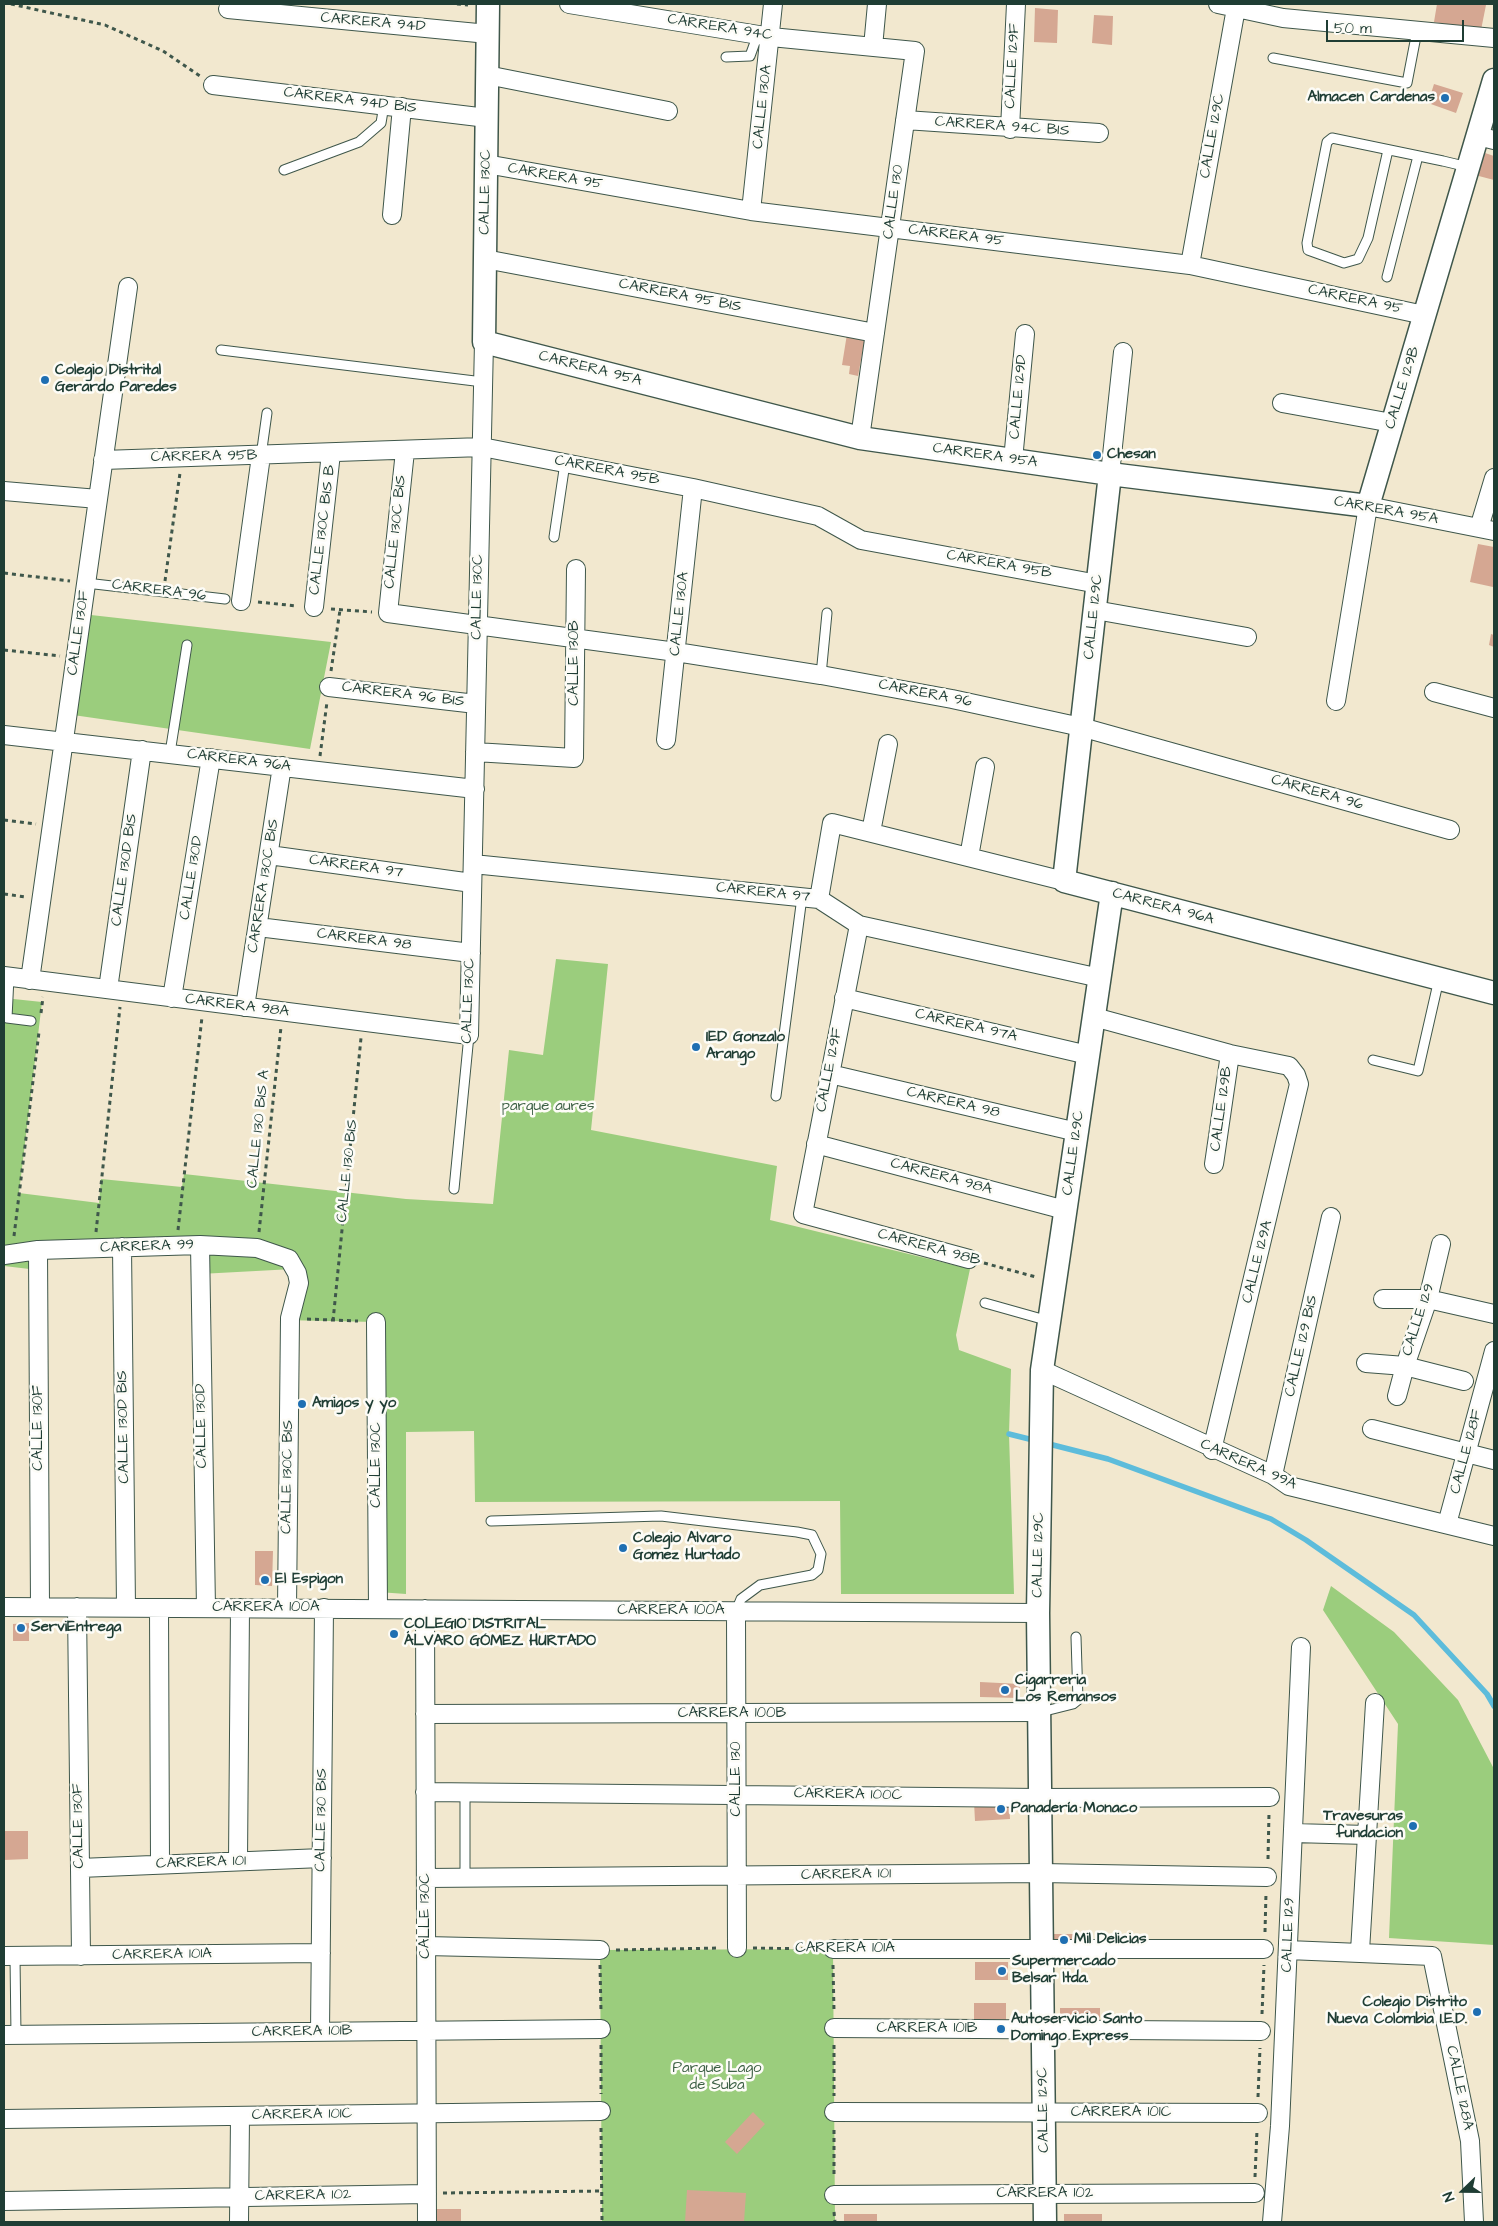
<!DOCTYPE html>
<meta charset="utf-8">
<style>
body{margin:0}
#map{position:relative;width:1498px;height:2226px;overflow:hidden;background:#f2e8cf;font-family:"Architects Daughter",sans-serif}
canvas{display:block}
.frame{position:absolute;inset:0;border:5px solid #1f3d34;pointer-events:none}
.north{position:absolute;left:1438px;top:2166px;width:50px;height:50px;-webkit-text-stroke:4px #fdfcf7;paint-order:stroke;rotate:248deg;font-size:14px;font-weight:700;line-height:20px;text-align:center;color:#1f3d34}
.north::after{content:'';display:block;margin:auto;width:18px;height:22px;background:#1f3d34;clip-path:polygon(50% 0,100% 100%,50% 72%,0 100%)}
.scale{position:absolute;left:1326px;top:20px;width:138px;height:22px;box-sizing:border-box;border:2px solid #1f3d34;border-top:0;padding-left:6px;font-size:15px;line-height:18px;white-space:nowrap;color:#1f3d34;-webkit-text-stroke:4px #fdfcf7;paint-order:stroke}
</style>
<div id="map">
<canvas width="1498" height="2226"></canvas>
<div class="frame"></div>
<div class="north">N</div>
<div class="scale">50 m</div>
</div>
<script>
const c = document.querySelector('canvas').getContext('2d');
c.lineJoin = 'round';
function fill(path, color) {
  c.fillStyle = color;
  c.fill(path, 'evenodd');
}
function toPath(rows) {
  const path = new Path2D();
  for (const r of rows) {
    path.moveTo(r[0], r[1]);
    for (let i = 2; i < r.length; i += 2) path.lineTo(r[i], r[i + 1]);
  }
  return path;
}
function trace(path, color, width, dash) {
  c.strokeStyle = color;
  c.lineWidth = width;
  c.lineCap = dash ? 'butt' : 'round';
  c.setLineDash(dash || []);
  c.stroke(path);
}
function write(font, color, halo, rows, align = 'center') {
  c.font = font + ' "Architects Daughter",sans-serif';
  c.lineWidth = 5;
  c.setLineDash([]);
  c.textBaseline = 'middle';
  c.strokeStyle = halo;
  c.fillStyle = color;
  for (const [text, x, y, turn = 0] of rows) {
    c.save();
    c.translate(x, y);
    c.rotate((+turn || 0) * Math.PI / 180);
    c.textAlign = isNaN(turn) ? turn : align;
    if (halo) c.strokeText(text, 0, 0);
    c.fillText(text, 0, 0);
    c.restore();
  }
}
const green = toPath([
 [91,615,331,642,310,749,73,715],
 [556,959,608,964,591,1130,777,1166,770,1220,970,1269,956,1335,959,1350,1011,1369,1009,1434,1014,1594,841,1594,840,1501,475,1502,474,1431,406,1432,406,1594,378,1592,376,1322,282,1320,293,1269,200,1274,200,1246,38,1250,38,1270,4,1266,4,998,42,1002,19,1193,99,1203,101,1179,182,1187,184,1174,406,1199,493,1204,509,1050,543,1055],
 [1331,1586,1394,1632,1458,1700,1494,1769,1494,1945,1389,1938,1398,1724,1323,1610],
 [833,1949,835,2222,602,2222,600,1950]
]);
const stream = toPath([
 [1009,1434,1037,1441],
 [1045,1443,1108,1459,1271,1519,1306,1540,1414,1615,1487,1694,1494,1706]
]);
const building = toPath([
 [1437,4,1486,5,1481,30,1434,22],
 [1035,8,1058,10,1057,43,1034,42],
 [1094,15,1113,16,1112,45,1092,43],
 [1434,84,1463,93,1456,113,1428,103],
 [1482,152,1494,156,1494,180,1475,175],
 [847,334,865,338,858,376,849,374,850,366,842,365],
 [1478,544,1494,547,1493,587,1470,582],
 [1491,634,1494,635,1494,647,1489,645],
 [255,1551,273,1551,272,1586,255,1585],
 [29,1623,29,1641,13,1641,13,1624],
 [980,1682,1020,1684,1019,1698,980,1697],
 [1009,1800,1010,1819,975,1821,974,1802],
 [4,1831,28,1831,28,1859,4,1860],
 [1045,1934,1083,1934,1083,1947,1045,1947],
 [975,1962,1008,1962,1008,1980,975,1980],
 [974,2003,1006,2003,1006,2024,974,2024],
 [1060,2008,1100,2008,1100,2025,1060,2025],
 [753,2112,765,2124,737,2154,725,2142],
 [687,2190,746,2193,744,2222,685,2222],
 [431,2209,461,2209,461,2222,431,2222],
 [844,2214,877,2214,877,2222,844,2222],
 [1064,2214,1102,2214,1102,2222,1064,2222]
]);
const path = toPath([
 [11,4,105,25,163,51,200,76],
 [457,4,468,5],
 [4,573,70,581],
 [165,581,180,473],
 [258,602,297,606],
 [331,609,372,612],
 [4,650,60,656],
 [331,671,340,610],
 [320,756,327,702],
 [4,820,36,824],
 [4,894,26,897],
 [41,1013,43,997],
 [178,1230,202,1017],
 [96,1232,120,1007],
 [259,1232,281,1027],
 [14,1236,39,1032],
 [984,1263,1036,1277],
 [307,1319,358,1321],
 [333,1321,361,1038],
 [1268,1859,1269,1813],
 [1265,1932,1266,1893],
 [753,1948,817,1949],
 [616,1950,720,1948],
 [600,1965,601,2012],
 [833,1965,834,2011],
 [1262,2014,1264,1965],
 [601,2045,601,2094],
 [834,2045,834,2096],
 [1258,2097,1260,2048],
 [601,2128,602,2222],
 [834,2130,834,2178],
 [1255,2177,1257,2130],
 [443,2193,602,2191],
 [834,2212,835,2222]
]);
const service = toPath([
 [726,57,750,56,758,34],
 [1273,58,1407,83,1417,31],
 [1388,150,1368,238,1358,259,1344,263,1308,250,1307,243,1327,142,1332,138,1443,161,1468,167],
 [284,170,359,142,381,123,384,105],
 [1387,277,1418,156],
 [221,350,483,382],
 [261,456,267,413],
 [554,537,565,463],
 [86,583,225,599],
 [821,675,827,613],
 [170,753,187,645],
 [4,1017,7,1018,9,977],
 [7,1018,31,1021],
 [1373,1060,1418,1071,1439,979],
 [776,1096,802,897],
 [454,1189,469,1035],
 [985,1303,1049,1321],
 [491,1521,661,1516,797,1532,812,1535,821,1554,818,1570,812,1575,760,1585,741,1599,736,1611],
 [1041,1712,1073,1704,1078,1700,1076,1637],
 [465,1792,465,1878],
 [15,1957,16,2035]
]);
const minor = toPath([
 [569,4,771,37,915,51,860,438],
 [1218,4,1283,18,1494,38],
 [228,9,488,34],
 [873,47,877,4],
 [487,75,668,111],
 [213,85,487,118],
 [905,120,1099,133],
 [1010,129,1016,4],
 [1478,136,1494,140],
 [486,164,751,211,1190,265,1424,315],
 [751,211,773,4],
 [392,215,402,107],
 [485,259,875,333],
 [1190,265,1236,8],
 [1282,403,1392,423],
 [405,451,388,613,676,652,821,675,952,699,1081,727,1450,830],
 [103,460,482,447,693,488,818,516,861,540,1098,584],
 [1013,460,1025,334],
 [1110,474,1123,352],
 [4,491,98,499],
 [1479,528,1494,478],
 [241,601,261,456],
 [314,607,331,453],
 [1095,610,1247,637],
 [329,687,476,704],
 [1434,692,1494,708],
 [1336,701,1368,506,1494,531],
 [4,735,475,789],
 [666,740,693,488],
 [475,752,574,758,576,569],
 [871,832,888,744],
 [269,855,472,883],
 [969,857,985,767],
 [473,864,819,899,859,925,1100,978],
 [819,899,832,823,1064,881],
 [859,925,803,1214,969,1259],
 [258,927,471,953],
 [4,976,469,1035,484,342],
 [30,980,128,287],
 [108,989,142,750],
 [172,998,211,758],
 [844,998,1088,1055],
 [245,1007,282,766],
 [1094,1017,1230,1054,1289,1066,1296,1075,1299,1084,1212,1450],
 [830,1074,1077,1132],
 [816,1144,1065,1210],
 [1214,1164,1230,1054],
 [200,1245,206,1608],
 [122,1247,126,1607],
 [38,1250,40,1607],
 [4,1255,38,1250,200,1245,257,1248,289,1259,297,1273,299,1283,290,1318,287,1608],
 [1383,1299,1428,1299,1494,1314],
 [376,1322,378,1609],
 [1366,1363,1405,1366,1464,1381],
 [1042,1370,1273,1475,1289,1486,1494,1536],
 [1397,1396,1405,1366,1428,1299,1441,1244],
 [1372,1429,1494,1460],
 [1273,1475,1331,1217],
 [1447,1524,1494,1351],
 [4,1607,1038,1613],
 [77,1607,81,1956],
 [159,1608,160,1864],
 [425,1609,427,2222],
 [736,1611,737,1948],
 [425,1714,1039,1712],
 [425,1792,1040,1798,1270,1797],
 [1293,1833,1367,1835],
 [238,1861,240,1608],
 [80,1868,322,1858],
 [426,1878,1041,1873,1267,1877],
 [426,1946,600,1950],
 [833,1949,1264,1949],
 [1288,1950,1432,1956,1470,2141,1474,2222],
 [1360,1951,1375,1703],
 [4,1956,321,1953],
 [834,2028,1261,2031],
 [320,2032,324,1608],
 [4,2035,601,2029],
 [834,2112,1258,2113],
 [4,2119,601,2111],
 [834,2195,1255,2193],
 [4,2201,427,2194],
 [239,2222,240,2116],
 [1272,2222,1280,2126,1301,1647]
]);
const tertiary = toPath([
 [488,4,484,342,860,438,1110,474,1368,506,1494,80],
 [1110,474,1064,881,1494,993],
 [1045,2222,1038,1613,1042,1370,1112,893]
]);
const markers = [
 [1445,98,5,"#1f6fb2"],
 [45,380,5,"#1f6fb2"],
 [1097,455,5,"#1f6fb2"],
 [696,1047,5,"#1f6fb2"],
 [302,1404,5,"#1f6fb2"],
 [623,1548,5,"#1f6fb2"],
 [265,1580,5,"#1f6fb2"],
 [21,1628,5,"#1f6fb2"],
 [394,1634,5,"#1f6fb2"],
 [1005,1690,5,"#1f6fb2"],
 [1001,1809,5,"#1f6fb2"],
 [1413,1826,5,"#1f6fb2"],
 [1064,1940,5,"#1f6fb2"],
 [1002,1971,5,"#1f6fb2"],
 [1477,2012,5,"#1f6fb2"],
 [1001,2029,5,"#1f6fb2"]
];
const streetNames = [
 ["CARRERA 94D",373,23,5],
 ["CARRERA 94C",720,28,9],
 ["CALLE 129F",1013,66,-87],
 ["CARRERA 94D BIS",350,101,7],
 ["CALLE 130A",763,107,-84],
 ["CARRERA 94C BIS",1002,127,4],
 ["CALLE 129C",1213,136,-80],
 ["CARRERA 95",555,177,10],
 ["CALLE 130C",486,192,-89],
 ["CALLE 130",894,202,-82],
 ["CARRERA 95",956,236,7],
 ["CARRERA 95 BIS",680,296,11],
 ["CARRERA 95",1355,300,12],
 ["CARRERA 95A",590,369,14],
 ["CALLE 129B",1403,388,-73],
 ["CALLE 129D",1019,397,-85],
 ["CARRERA 95A",985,456,8],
 ["CARRERA 95B",204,457,-1],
 ["CARRERA 95B",607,471,11],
 ["CARRERA 95A",1386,511,10],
 ["CALLE 130C BIS B",323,530,-83],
 ["CALLE 130C BIS",396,532,-84],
 ["CARRERA 95B",999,565,10],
 ["CARRERA 96",159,591,7],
 ["CALLE 130C",478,597,-89],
 ["CALLE 130A",680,614,-84],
 ["CALLE 129C",1094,617,-84],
 ["CALLE 130F",79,633,-82],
 ["CALLE 130B",575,663,-90],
 ["CARRERA 96",925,694,11],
 ["CARRERA 96 BIS",403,695,7],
 ["CARRERA 96A",239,761,7],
 ["CARRERA 96",1317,793,16],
 ["CARRERA 97",356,867,8],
 ["CALLE 130D BIS",125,870,-82],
 ["CALLE 130D",192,878,-81],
 ["CARRERA 130C BIS",264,886,-81],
 ["CARRERA 97",763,893,6],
 ["CARRERA 96A",1163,907,15],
 ["CARRERA 98",364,940,7],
 ["CALLE 130C",469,1001,-88],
 ["CARRERA 98A",237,1006,7],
 ["CARRERA 97A",966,1026,13],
 ["CALLE 129F",830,1070,-79],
 ["CARRERA 98",953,1103,13],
 ["CALLE 129B",1222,1109,-82],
 ["CALLE 130 BIS A",259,1129,-84],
 ["CALLE 129C",1074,1153,-82],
 ["CALLE 130 BIS",348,1171,-84],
 ["CARRERA 98A",941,1177,15],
 ["CARRERA 99",147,1247,-2],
 ["CARRERA 98B",929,1248,15],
 ["CALLE 129A",1258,1262,-76],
 ["CALLE 129",1419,1320,-72],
 ["CALLE 129 BIS",1302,1346,-77],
 ["CALLE 130D",202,1426,-91],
 ["CALLE 130D BIS",124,1427,-91],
 ["CALLE 130F",39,1428,-90],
 ["CALLE 128F",1467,1452,-75],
 ["CALLE 130C",377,1465,-90],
 ["CARRERA 99A",1248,1465,24],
 ["CALLE 130C BIS",288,1477,-89],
 ["CALLE 129C",1039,1555,-89],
 ["CARRERA 100A",266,1608],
 ["CARRERA 100A",671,1611],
 ["CARRERA 100B",732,1714],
 ["CALLE 130",737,1779,-90],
 ["CARRERA 100C",848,1795,1],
 ["CALLE 130 BIS",322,1820,-89],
 ["CALLE 130F",79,1826,-91],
 ["CARRERA 101",201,1863,-2],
 ["CARRERA 101",846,1875,-1],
 ["CALLE 130C",426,1916,-90],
 ["CALLE 129",1289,1935,-88],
 ["CARRERA 101A",845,1949],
 ["CARRERA 101A",162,1955,-1],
 ["CARRERA 101B",927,2029],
 ["CARRERA 101B",302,2032,-1],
 ["CALLE 128A",1459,2088,78],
 ["CALLE 129C",1044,2110,-91],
 ["CARRERA 101C",1121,2113],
 ["CARRERA 101C",302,2115,-1],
 ["CARRERA 102",1045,2194],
 ["CARRERA 102",303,2196,-1]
];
const poiNames = [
 ["Almacen Cardenas",1435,98,"right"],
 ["Colegio Distrital",55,371],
 ["Gerardo Paredes",55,388],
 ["Chesan",1107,455],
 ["IED Gonzalo",706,1038],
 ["Arango",706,1055],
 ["Amigos y yo",312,1404],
 ["Colegio Alvaro",633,1539],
 ["Gomez Hurtado",633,1556],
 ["El Espigon",275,1580],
 ["COLEGIO DISTRITAL",404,1625],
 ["ÁLVARO GÓMEZ HURTADO",404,1642],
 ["ServiEntrega",31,1628],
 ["Cigarreria",1015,1681],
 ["Los Remansos",1015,1698],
 ["Panadería Monaco",1011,1809],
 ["Travesuras",1403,1817,"right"],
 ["fundacion",1403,1834,"right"],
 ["Mil Delicias",1074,1940],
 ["Supermercado",1012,1962],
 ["Belsar ltda.",1012,1979],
 ["Colegio Distrito",1467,2003,"right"],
 ["Nueva Colombia I.E.D.",1467,2020,"right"],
 ["Autoservicio Santo",1011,2020],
 ["Domingo Express",1011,2037]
];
const parkNames = [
 ["parque aures",548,1107],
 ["Parque Lago",717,2069],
 ["de Suba",717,2086]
];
fill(green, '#9bcd7d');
trace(stream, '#5dbcdb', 5.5);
fill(building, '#d5a792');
trace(service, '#3f574b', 11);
trace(minor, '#3f574b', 20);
trace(tertiary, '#3f574b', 25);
trace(path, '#3f574b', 3, [4, 4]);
trace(service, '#fff', 9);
trace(minor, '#fff', 18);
trace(tertiary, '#fff', 22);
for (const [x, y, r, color] of markers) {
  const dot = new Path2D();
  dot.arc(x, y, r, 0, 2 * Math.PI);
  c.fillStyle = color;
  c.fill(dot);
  trace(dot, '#fdfcf7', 2);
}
write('15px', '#1f3d34', '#fdfcf7', streetNames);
write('bold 15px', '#1f3d34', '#fdfcf7', poiNames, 'left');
write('15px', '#3e6146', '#fdfcf7', parkNames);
</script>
